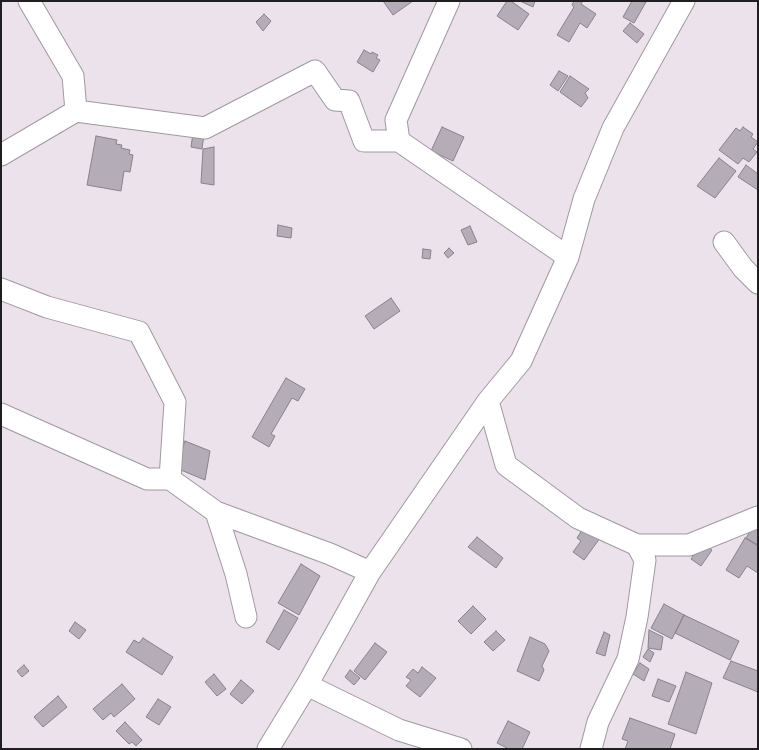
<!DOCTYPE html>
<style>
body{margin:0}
#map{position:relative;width:759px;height:750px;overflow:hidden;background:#ebe2ec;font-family:"Space Grotesk",sans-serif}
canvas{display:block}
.frame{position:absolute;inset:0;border:2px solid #211e22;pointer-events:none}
</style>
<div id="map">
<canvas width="759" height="750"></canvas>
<div class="frame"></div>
</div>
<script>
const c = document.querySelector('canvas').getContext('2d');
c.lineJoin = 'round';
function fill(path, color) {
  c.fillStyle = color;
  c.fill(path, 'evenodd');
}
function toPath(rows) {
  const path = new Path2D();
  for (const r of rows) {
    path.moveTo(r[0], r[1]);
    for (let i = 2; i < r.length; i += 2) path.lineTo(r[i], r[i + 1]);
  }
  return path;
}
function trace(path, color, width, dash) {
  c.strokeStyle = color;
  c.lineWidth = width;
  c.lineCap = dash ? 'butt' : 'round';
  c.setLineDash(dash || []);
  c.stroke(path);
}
const building = toPath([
 [383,1,413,1,393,15,383,1],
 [507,1,511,1,529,14,518,30,497,16,507,1],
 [520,1,535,1,533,7,520,1],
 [574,1,583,1,581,4,596,14,587,28,580,23,569,42,557,35,574,7,572,5,574,1],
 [632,1,646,2,634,23,623,17,632,1],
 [264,14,271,21,263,31,256,22,264,14],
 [630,23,644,34,637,43,623,31,630,23],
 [364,50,371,54,372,52,378,55,376,58,380,60,373,72,357,62,364,50],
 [559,71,568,76,558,91,550,85,559,71],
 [570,76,589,89,585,93,588,98,581,107,560,92,570,76],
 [442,127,464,137,453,161,431,151,442,127],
 [743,127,753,134,751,137,758,142,753,149,757,152,749,162,743,158,738,164,719,150,736,128,740,131,743,127],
 [193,133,204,134,202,149,191,147,193,133],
 [96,136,117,140,116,144,122,145,121,148,130,150,129,154,133,155,130,172,124,171,121,191,87,185,96,136],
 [214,147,214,185,201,183,203,149,214,147],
 [719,158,736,171,715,198,697,186,719,158],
 [746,165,758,174,758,190,738,177,746,165],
 [278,225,292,228,291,238,277,236,278,225],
 [470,226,477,242,468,245,461,230,470,226],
 [449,248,454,253,448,258,444,253,449,248],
 [423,249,431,250,430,259,422,258,423,249],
 [391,298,400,311,374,329,365,316,391,298],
 [286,378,305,389,298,401,292,398,271,434,275,436,269,447,252,437,286,378],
 [185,441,210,451,205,480,176,468,185,441],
 [754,525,758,528,758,545,746,538,754,525],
 [582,530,603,534,584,560,573,552,581,541,577,538,582,530],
 [477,537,503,558,496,568,468,547,477,537],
 [745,538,758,546,758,573,747,566,739,578,726,570,745,538],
 [703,543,712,550,701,566,691,559,703,543],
 [301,564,320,576,299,615,278,603,301,564],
 [664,604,684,615,672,639,651,628,664,604],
 [473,606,486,619,471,634,458,621,473,606],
 [284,610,298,618,279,650,266,642,284,610],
 [684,615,739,641,730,660,675,633,684,615],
 [75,622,86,630,79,639,69,631,75,622],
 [649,630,663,637,661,650,648,648,649,630],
 [496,631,505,640,493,651,484,642,496,631],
 [604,632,610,635,605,656,596,653,604,632],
 [530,637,545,644,549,651,542,666,544,670,539,681,517,671,530,637],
 [143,638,173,657,162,675,126,652,134,640,139,643,143,638],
 [375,643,387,652,365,680,354,671,375,643],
 [648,649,654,653,650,662,643,657,648,649],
 [731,661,758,671,758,692,723,678,731,661],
 [640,663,649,669,644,681,633,674,640,663],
 [24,665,29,671,22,677,17,671,24,665],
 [422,667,436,678,420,697,406,686,411,680,406,677,413,669,418,673,422,667],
 [350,670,360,678,354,685,345,677,350,670],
 [686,672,712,683,696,734,668,724,686,672],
 [214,674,226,689,217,696,205,682,214,674],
 [658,679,676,686,669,702,652,696,658,679],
 [241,680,254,691,242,704,230,694,241,680],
 [122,684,135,699,114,717,111,713,103,720,93,709,122,684],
 [58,696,67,707,43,727,34,717,58,696],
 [158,699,171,707,159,725,146,717,158,699],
 [630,718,675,734,670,749,625,749,628,741,622,739,630,718],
 [508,721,530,732,522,749,509,749,497,743,508,721],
 [125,722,142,740,136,746,132,742,129,744,116,731,125,722]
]);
const minor = toPath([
 [76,111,205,128,315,71,335,100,349,101,364,141,399,141,568,257],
 [399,141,396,120,449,1],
 [1,155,76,111,73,76,29,1],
 [724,242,743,268,758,283],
 [1,289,47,307,139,332,175,402,170,479,216,512,236,574,246,617],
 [488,401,506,465,578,518,637,545,689,545,758,517],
 [1,414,147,479,170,479],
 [216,512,330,554,370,572],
 [307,685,399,730,461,749],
 [268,749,307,685,370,572,488,401,521,361,568,257,584,199,613,128,684,1],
 [591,749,598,722,628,659,637,617,645,560,637,545]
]);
fill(building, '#b4acb6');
trace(building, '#89818b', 1);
trace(minor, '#a098a1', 23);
trace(minor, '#fff', 21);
</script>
